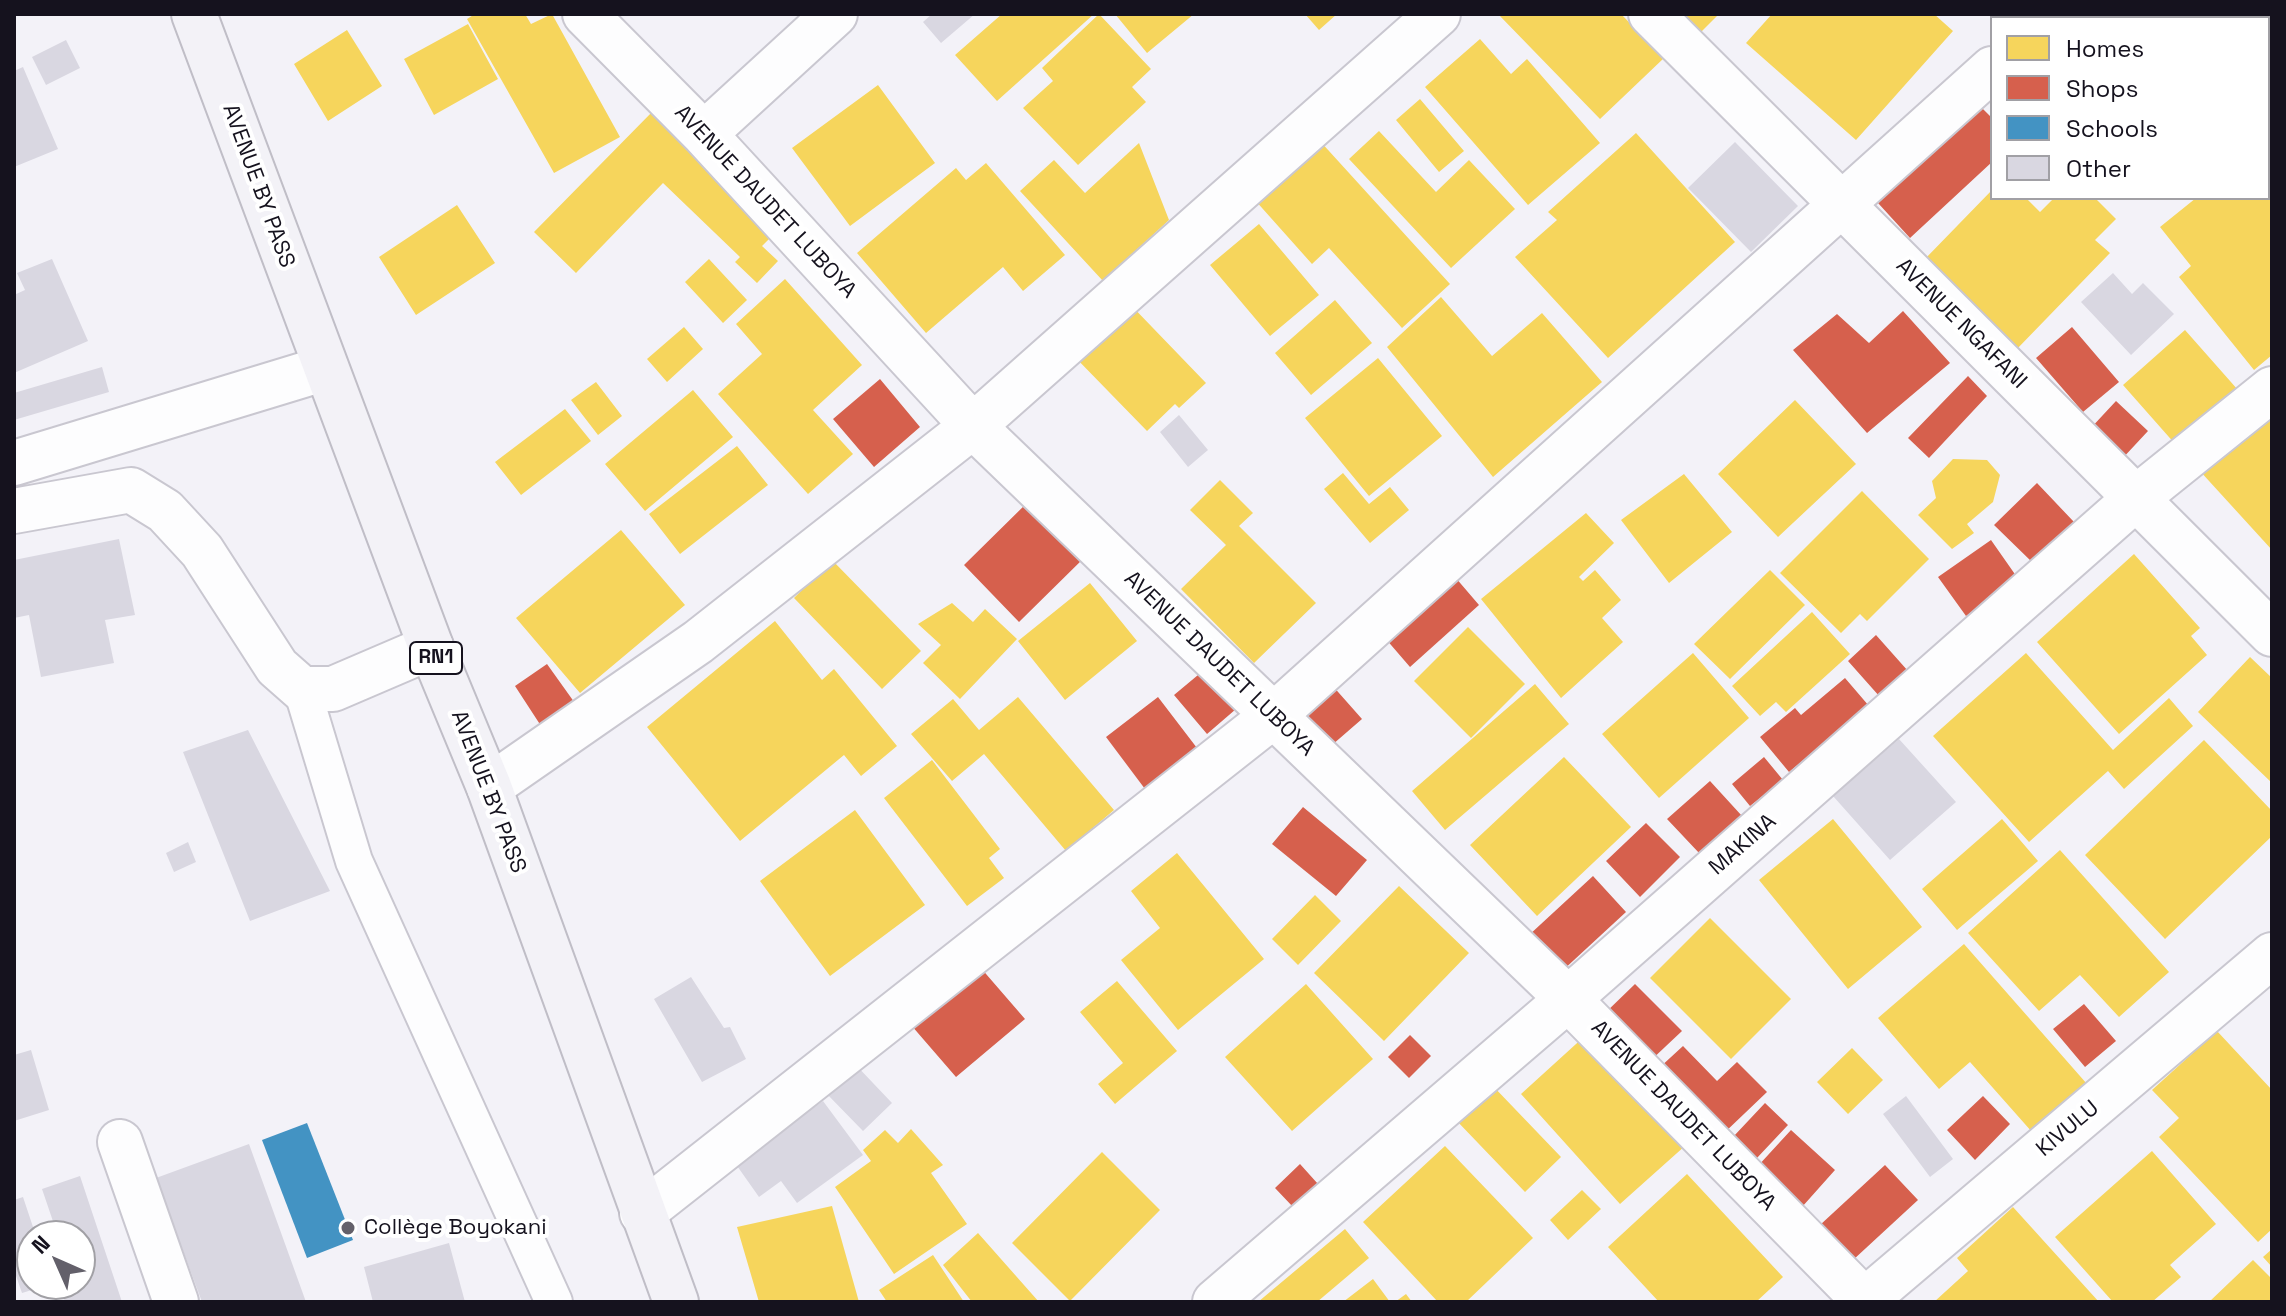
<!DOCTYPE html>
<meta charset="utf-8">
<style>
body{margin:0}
#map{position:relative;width:2286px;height:1316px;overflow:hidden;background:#f3f2f8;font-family:"Space Grotesk",sans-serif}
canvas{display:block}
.frame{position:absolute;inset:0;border:16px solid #15121e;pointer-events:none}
.legend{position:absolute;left:1990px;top:16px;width:280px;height:184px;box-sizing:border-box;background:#fff;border:2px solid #a1a0a5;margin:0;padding:10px 14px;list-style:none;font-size:24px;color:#15121e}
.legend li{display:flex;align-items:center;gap:16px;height:40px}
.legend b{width:40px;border:2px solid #a1a0a5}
.north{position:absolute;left:16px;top:1220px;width:80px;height:80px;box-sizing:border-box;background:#fff;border:2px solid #a1a0a5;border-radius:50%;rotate:315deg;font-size:22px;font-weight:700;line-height:32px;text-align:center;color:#15121e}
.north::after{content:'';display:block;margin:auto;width:28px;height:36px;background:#63606a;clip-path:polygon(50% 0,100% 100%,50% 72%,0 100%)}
</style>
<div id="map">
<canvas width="2286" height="1316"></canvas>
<div class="frame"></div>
<ul class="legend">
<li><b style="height:22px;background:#f6d55c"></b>Homes</li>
<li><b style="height:22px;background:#d6604d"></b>Shops</li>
<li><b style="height:22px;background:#4393c3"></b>Schools</li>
<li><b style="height:22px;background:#d9d7e1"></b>Other</li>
</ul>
<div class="north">N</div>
</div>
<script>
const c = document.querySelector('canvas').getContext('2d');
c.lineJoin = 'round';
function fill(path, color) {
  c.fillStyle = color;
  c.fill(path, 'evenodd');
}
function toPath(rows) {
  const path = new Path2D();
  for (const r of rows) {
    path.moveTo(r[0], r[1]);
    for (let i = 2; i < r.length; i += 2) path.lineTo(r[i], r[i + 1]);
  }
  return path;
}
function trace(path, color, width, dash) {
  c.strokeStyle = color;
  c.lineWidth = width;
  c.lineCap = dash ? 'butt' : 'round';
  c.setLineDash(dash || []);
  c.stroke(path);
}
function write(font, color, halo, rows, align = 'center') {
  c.font = font + ' "Space Grotesk",sans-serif';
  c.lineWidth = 8;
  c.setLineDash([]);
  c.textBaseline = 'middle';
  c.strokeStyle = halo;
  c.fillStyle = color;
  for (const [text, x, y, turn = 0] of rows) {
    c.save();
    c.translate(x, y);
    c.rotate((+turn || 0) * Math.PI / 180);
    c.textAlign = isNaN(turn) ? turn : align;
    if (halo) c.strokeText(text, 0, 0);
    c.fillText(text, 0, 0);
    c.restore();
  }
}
const homes = toPath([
 [475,14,525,14,531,24,552,14,620,137,554,173,467,19],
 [1002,14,1094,14,997,101,955,55],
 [1099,14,1151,69,1132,87,1146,102,1078,165,1023,108,1053,81,1042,68],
 [1115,14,1194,14,1147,53],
 [1305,14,1337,14,1319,30],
 [1498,14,1621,14,1664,58,1600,119],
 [1678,14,1719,14,1699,34],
 [1772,14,1934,14,1953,31,1856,140,1746,43],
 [2202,14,2270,14,2272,16,2272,85,2268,89,2268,18,2198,18],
 [468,24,498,79,434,115,404,59],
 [347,30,382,86,328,121,294,64],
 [1480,39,1511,74,1527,59,1600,143,1528,205,1425,87],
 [878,85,935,163,850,226,792,148],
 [1420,99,1464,151,1439,172,1396,120],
 [653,111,777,231,762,246,778,261,757,283,735,262,740,257,663,183,576,273,534,232],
 [1379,131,1436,192,1469,160,1515,209,1451,268,1349,159],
 [1636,133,1735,242,1608,358,1515,257,1557,220,1548,212],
 [1319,140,1450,284,1402,328,1329,248,1312,264,1254,199],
 [1139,143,1169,220,1103,281,1020,191,1054,160,1085,193],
 [986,163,1065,255,1023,291,1003,267,926,333,857,253,956,168,966,180],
 [1992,190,1992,198,2026,198,2040,212,2054,198,2095,198,2116,219,2095,240,2110,253,2015,351,1923,261],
 [2268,192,2272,197,2272,355,2254,370,2179,277,2191,266,2160,227,2196,198,2268,198],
 [457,205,495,263,416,315,379,257],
 [1259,224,1319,295,1270,336,1210,265],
 [709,259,747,300,723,323,685,282],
 [785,279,862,365,813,410,853,454,808,494,718,394,762,354,736,324],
 [1441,297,1492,356,1542,313,1602,382,1493,477,1387,347],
 [1126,300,1206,383,1179,408,1175,404,1147,431,1071,353],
 [1335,300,1372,343,1311,395,1275,353],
 [684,327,703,349,667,382,647,359],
 [2185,330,2238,390,2176,445,2123,385],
 [1378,358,1442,436,1369,496,1305,418],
 [596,382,622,416,598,435,571,400],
 [693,390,733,437,645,511,605,464],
 [1795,400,1856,464,1778,537,1718,474],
 [2272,403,2272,550,2199,470],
 [565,409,591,441,521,495,495,462],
 [737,446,768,485,680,554,649,514],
 [1953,459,1987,460,2000,475,1993,502,1967,524,1974,533,1952,549,1918,515,1936,498,1932,481],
 [1343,473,1369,504,1390,487,1409,510,1370,543,1324,489],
 [1684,474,1732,532,1669,583,1621,520],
 [1220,480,1253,513,1239,526,1316,603,1254,663,1181,589,1226,545,1190,510],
 [1862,491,1929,559,1867,621,1860,614,1841,633,1780,573],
 [1586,513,1614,543,1579,577,1583,581,1595,570,1621,600,1602,618,1623,642,1561,698,1481,599],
 [621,530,685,605,580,693,516,618],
 [2134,554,2200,628,2191,636,2207,655,2119,734,2037,642],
 [832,560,921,651,882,689,794,598],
 [1770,570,1805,605,1730,679,1694,644],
 [1090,583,1137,641,1065,700,1018,641],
 [952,603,973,622,985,609,1017,639,960,699,923,663,941,645,918,624],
 [1812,612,1850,654,1786,712,1776,702,1760,716,1732,686],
 [775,621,822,680,834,669,897,746,861,776,844,755,740,841,647,727],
 [1468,627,1525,684,1471,738,1414,681],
 [1693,653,1749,718,1659,798,1602,734],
 [2026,653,2113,750,2169,698,2193,726,2124,789,2108,771,2029,842,1933,736],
 [2250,657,2272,678,2272,783,2198,712],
 [1535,684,1569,724,1445,830,1412,791],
 [1018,697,1114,810,1066,851,984,754,952,781,911,734,953,699,979,730],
 [2204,740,2272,811,2272,836,2165,939,2085,855],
 [1564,757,1631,827,1537,916,1470,845],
 [932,760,1000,849,989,858,1004,878,967,906,884,798],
 [855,810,925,905,830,976,760,881],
 [1833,819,1922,927,1848,989,1759,880],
 [2002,819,2038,861,1957,930,1922,889],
 [2060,850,2169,972,2119,1017,2080,975,2039,1011,1968,933],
 [1177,853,1264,959,1178,1030,1121,960,1160,928,1131,891],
 [1399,886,1469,953,1384,1041,1314,973],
 [1315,895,1341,921,1298,965,1272,939],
 [1710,918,1791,999,1731,1059,1650,978],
 [1964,944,2087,1084,2032,1132,1970,1062,1939,1089,1878,1018],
 [1117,981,1177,1051,1115,1104,1098,1084,1123,1063,1080,1012],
 [1306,984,1373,1059,1292,1131,1225,1057],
 [2217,1031,2272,1090,2272,1229,2258,1242,2159,1137,2179,1118,2152,1090],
 [1587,1034,1686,1145,1620,1204,1521,1094],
 [1852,1048,1883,1080,1848,1114,1817,1082],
 [1491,1084,1561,1157,1525,1192,1455,1119],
 [911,1129,943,1165,931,1173,967,1224,894,1274,835,1187,871,1161,863,1150,885,1130,898,1143],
 [1445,1146,1533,1238,1466,1302,1438,1302,1363,1222],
 [2152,1151,2216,1224,2170,1265,2181,1277,2152,1302,2113,1302,2055,1237],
 [1102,1152,1160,1210,1070,1301,1012,1243],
 [1687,1174,1783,1277,1756,1302,1659,1302,1608,1247],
 [1582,1190,1601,1209,1568,1240,1550,1220],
 [832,1206,859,1302,759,1302,737,1227],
 [2013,1207,2099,1302,1934,1302,1968,1271,1957,1258],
 [1345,1229,1369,1258,1317,1302,1258,1302],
 [978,1233,1039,1302,972,1302,943,1265],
 [2272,1249,2272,1267,2263,1257],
 [933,1255,964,1302,887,1302,879,1290],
 [2253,1260,2272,1279,2272,1302,2209,1302],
 [1373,1279,1390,1302,1343,1302],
 [1406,1294,1412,1302,1395,1302]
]);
const shops = toPath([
 [2107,14,2141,14,2137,18,2112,18],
 [1981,107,1992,118,1992,162,1910,238,1878,203],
 [1903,311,1950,363,1867,433,1793,350,1837,314,1869,343],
 [2072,327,2119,382,2083,412,2036,358],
 [1968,376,1987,396,1929,458,1908,438],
 [880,379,920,427,874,467,833,419],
 [2116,401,2148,431,2121,460,2089,430],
 [2037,483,2074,522,2033,563,1994,525],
 [1032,498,1087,555,1019,622,964,565],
 [1991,540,2019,580,1966,616,1938,577],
 [1455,577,1479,605,1410,667,1385,638],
 [1876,635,1908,671,1880,697,1848,661],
 [547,664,577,706,543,729,515,686],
 [1204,670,1236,709,1207,734,1174,695],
 [1845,678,1869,706,1789,772,1760,737,1795,708,1801,715],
 [1331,684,1362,719,1332,745,1302,709],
 [1158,697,1197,748,1145,789,1106,737],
 [1764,757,1783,780,1750,806,1732,784],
 [1710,781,1742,816,1700,854,1667,819],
 [1303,807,1367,860,1336,896,1272,844],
 [1646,823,1680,857,1640,897,1606,861],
 [1593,876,1626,912,1561,972,1528,936],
 [980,967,1025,1019,956,1077,911,1025],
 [1635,984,1682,1031,1648,1063,1602,1016],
 [2084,1004,2116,1041,2085,1067,2053,1029],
 [1410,1035,1431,1056,1409,1078,1388,1057],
 [1683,1046,1717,1081,1737,1062,1767,1092,1722,1135,1658,1069],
 [1983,1096,2010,1124,1975,1160,1947,1130],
 [1765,1103,1788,1125,1756,1159,1733,1137],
 [1791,1130,1835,1170,1802,1207,1757,1167],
 [1300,1164,1318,1184,1293,1207,1275,1188],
 [1885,1165,1918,1200,1853,1260,1820,1225]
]);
const schools = toPath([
 [307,1123,353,1240,307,1258,262,1140]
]);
const building = toPath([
 [932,14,975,14,941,43,923,22],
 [66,40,80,68,46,85,32,57],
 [23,67,58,149,14,167,14,71],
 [1735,142,1798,206,1751,252,1688,188],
 [52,259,88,341,14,373,14,295,25,290,17,273],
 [2113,273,2132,294,2143,283,2174,314,2131,355,2081,302],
 [102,367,109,392,14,420,14,393],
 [1179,415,1208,450,1188,467,1160,432],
 [119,539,135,615,105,620,114,663,41,677,29,615,14,618,14,560],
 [248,730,330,891,250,921,183,752],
 [1899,739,1956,802,1890,860,1833,796],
 [188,842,196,862,174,872,166,853],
 [691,977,724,1028,730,1027,746,1059,702,1082,654,999],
 [31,1050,49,1110,14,1121,14,1055],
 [854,1063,892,1103,863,1131,825,1092],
 [1906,1096,1953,1159,1930,1177,1883,1114],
 [823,1101,863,1155,797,1203,781,1181,759,1197,735,1163],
 [249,1144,306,1302,202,1302,156,1178],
 [80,1176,122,1302,65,1302,59,1284,80,1284,80,1236,58,1236,42,1189],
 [23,1197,36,1236,32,1236,32,1284,48,1285,22,1293,14,1270,14,1200],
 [449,1243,465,1302,373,1302,364,1267]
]);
const service = toPath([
 [302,689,354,861,554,1302]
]);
const minor = toPath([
 [585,14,704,134,973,426,1568,999,1866,1302],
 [1651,14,2272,634],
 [2048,18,2053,14],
 [704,134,835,14],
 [14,463,326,368],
 [14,511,131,490,165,511,202,551,277,667,302,689,333,689,431,647],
 [489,787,698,642,973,426,1438,14],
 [120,1142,176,1302],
 [642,1213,1273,716,1992,69],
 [1215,1302,1568,999,2135,499,2272,389],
 [1863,1302,2272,955]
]);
const trunk = toPath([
 [194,14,431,647,489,787,676,1302]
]);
const markers = [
 [348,1228,8,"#63606a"]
];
const shields = [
 [436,658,52]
];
const shieldNames = [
 ["RN1",436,658]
];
const streetNames = [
 ["AVENUE BY PASS",258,186,70],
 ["AVENUE DAUDET LUBOYA",765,202,47],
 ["AVENUE NGAFANI",1961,324,45],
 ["AVENUE DAUDET LUBOYA",1219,664,44],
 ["AVENUE BY PASS",488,792,69],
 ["MAKINA",1743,845,-41],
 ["AVENUE DAUDET LUBOYA",1683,1116,46],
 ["KIVULU",2068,1129,-40]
];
const poiNames = [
 ["Collège Boyokani",364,1228]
];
fill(homes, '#f6d55c');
fill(shops, '#d6604d');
fill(schools, '#4393c3');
fill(building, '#d9d7e1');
trace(service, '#c9c7d0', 40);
trace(minor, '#c9c7d0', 48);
trace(trunk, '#c0bec7', 48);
trace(service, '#fdfdfe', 36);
trace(minor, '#fdfdfe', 44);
trace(trunk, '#f3f2f7', 44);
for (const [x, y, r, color] of markers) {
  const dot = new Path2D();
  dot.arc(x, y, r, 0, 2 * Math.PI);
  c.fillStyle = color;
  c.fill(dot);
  trace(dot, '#fff', 3);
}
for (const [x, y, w] of shields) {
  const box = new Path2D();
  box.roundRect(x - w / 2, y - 16, w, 32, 6);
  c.fillStyle = '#fff';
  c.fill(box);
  trace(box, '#15121e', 2);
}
write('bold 20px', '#15121e', null, shieldNames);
write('22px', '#15121e', '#fff', streetNames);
write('22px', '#15121e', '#fff', poiNames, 'left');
</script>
